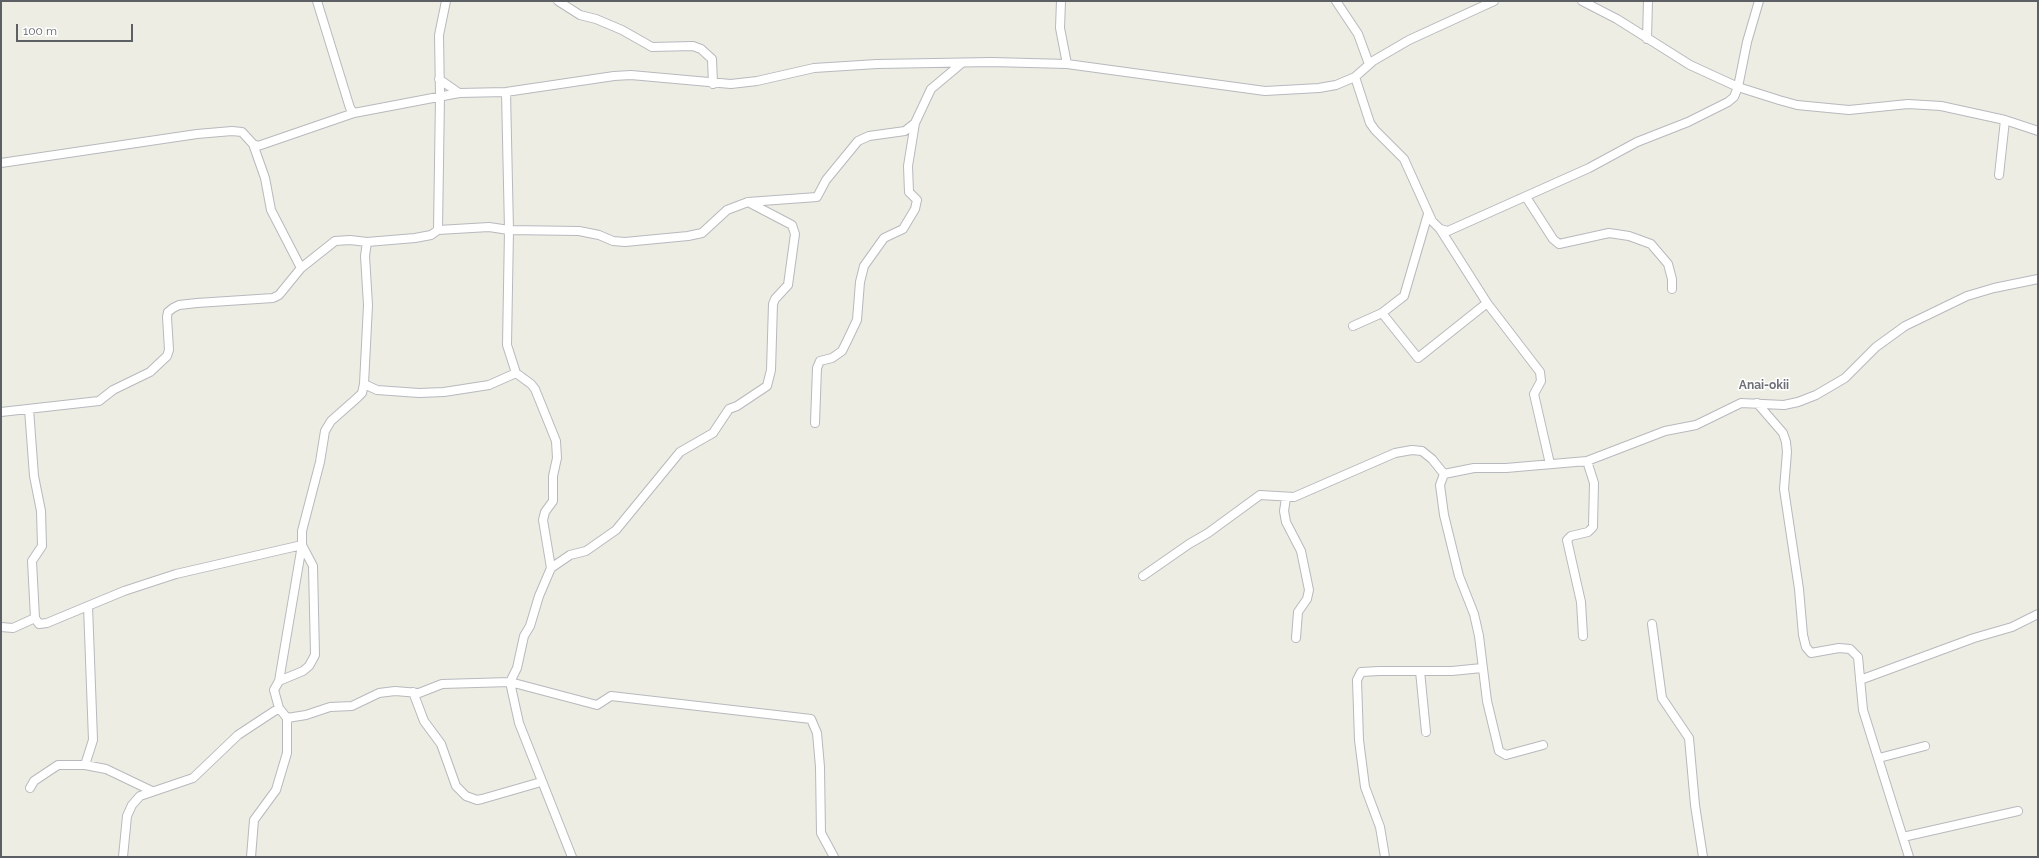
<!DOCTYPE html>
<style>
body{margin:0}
#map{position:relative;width:2039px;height:858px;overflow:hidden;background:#edede4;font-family:Raleway,sans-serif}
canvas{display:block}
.frame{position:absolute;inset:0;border:2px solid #5c5f64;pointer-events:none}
.scale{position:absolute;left:16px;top:24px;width:117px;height:18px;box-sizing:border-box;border:2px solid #5c5f64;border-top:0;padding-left:5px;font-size:12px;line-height:14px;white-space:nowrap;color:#5c5f64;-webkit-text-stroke:3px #fff;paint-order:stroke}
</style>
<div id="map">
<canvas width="2039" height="858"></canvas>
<div class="frame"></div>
<div class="scale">100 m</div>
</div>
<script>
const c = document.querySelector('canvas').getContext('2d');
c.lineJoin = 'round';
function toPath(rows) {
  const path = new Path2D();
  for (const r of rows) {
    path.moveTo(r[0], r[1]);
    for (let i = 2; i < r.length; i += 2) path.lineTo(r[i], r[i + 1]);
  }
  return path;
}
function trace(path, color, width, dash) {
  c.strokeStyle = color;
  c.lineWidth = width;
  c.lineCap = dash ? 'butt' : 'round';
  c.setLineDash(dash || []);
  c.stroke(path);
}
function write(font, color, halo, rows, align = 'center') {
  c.font = font + ' Raleway,sans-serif';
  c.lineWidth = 3;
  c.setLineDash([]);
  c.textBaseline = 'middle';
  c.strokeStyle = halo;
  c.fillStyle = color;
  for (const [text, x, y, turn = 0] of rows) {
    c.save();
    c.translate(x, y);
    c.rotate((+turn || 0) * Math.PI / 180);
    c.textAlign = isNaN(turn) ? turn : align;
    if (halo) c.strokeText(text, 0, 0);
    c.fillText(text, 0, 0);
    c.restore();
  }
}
const minor = toPath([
 [317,1,350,108,354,113,459,93,506,92,614,76,631,75,731,84,757,81,814,68,877,64,992,62,1067,64,1265,91,1319,88,1336,85,1355,77,1373,61,1409,40,1494,1],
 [558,1,580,15,596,19,622,30,652,47,693,46,701,49,712,59,713,84],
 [1061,1,1060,28,1067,64],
 [1336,1,1358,34,1369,64],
 [1582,1,1617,19,1690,65,1738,87,1779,100,1797,105,1849,110,1908,104,1941,106,2005,120,2038,131],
 [1647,39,1648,1],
 [1355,77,1370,123,1375,130,1404,159,1432,221,1440,229,1448,231,1589,168,1637,142,1688,122,1728,102,1734,97,1738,87,1747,42,1759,1],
 [439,79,459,93],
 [506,92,509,230,507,345,516,373,531,384,535,389,556,441,557,458,553,476,553,501,545,512,543,520,551,568],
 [253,144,265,178,271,210,301,268],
 [1,163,197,134,232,131,242,132,253,144,258,146,354,113],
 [1999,175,2005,120],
 [1526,197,1553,239,1559,244,1609,233,1629,236,1651,244,1668,264,1672,279,1672,289],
 [1440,229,1487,303,1540,372,1541,381,1534,394,1550,464],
 [438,230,489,227,509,230,579,231,599,235,613,241,625,242,688,236,702,233,727,210,748,202,817,197,826,180,858,141,869,136,905,131,915,123,931,89,962,63],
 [1382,313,1418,358,1487,303],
 [1353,326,1382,313,1404,296,1428,214],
 [364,384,377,390,419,393,444,392,489,385,516,373],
 [1757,403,1783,433,1786,442,1787,452,1784,489,1799,589,1803,635,1806,647,1811,653,1839,648,1850,649,1858,657,1863,710,1909,857],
 [29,409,34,476,41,511,42,546,32,561,35,618,39,624,47,623,124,591,176,574,302,545],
 [1,412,99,401,113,390,150,372,167,356,169,350,167,317,168,312,173,308,179,305,197,303,273,298,279,295,301,268,335,241,350,240,367,242],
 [815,423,817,368,820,361,832,358,842,351,847,341,857,320,860,282,864,266,884,238,903,229,915,209,917,200,909,192,908,166,915,123],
 [1444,474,1474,468,1506,468,1587,461,1665,431,1696,425,1741,403,1784,405,1798,402,1816,395,1845,378,1876,347,1905,326,1967,296,1994,288,2038,279],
 [1444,474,1440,485,1444,515,1459,576,1474,614,1479,636,1487,701,1499,751,1506,755,1543,745],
 [1286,498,1284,511,1286,522,1301,551,1309,590,1307,599,1298,612,1296,638],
 [1143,576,1189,544,1208,533,1260,495,1294,497,1395,453,1412,450,1422,451,1432,459,1444,474],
 [1652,624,1662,698,1689,738,1695,805,1703,857],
 [1,627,13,628,35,618],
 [1583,636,1581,602,1567,540,1571,536,1588,532,1593,527,1594,483,1587,461],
 [1420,671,1426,732],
 [1860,680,1974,638,2012,627,2038,614],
 [279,681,302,545,302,531,320,462,325,431,331,421,357,398,362,393,364,384,368,305,365,256,367,242,415,238,431,235,438,230,440,96,439,35,446,1],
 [413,692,424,721,441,744,456,786,466,796,477,800,482,799,541,782],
 [287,718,306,715,330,707,352,706,379,693,395,691,419,693,442,684,510,682,597,705,611,696,811,719,817,733,820,767,821,833,834,857],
 [1879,758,1925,746],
 [85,765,93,740,88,606],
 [30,788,34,781,58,765,85,765,106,769,152,791],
 [1903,837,2018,811],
 [123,857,127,816,132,805,140,796,193,778,238,735,279,708],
 [251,857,254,820,276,790,287,753,287,718,279,708,274,690,279,681,303,671,309,666,315,655,313,566,302,545],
 [572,857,519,723,510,682,517,668,524,636,530,626,539,596,551,568,570,555,586,551,616,530,680,452,713,433,729,409,737,406,767,386,771,370,773,304,775,299,788,285,795,234,792,225,748,202],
 [1385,857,1380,827,1365,787,1359,740,1357,680,1361,672,1379,671,1452,671,1482,668]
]);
const quarterNames = [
 ["Anai-okii",1764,385]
];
trace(minor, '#b7b9bd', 10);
trace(minor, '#fff', 8);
write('bold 12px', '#6d7076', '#fff', quarterNames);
</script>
